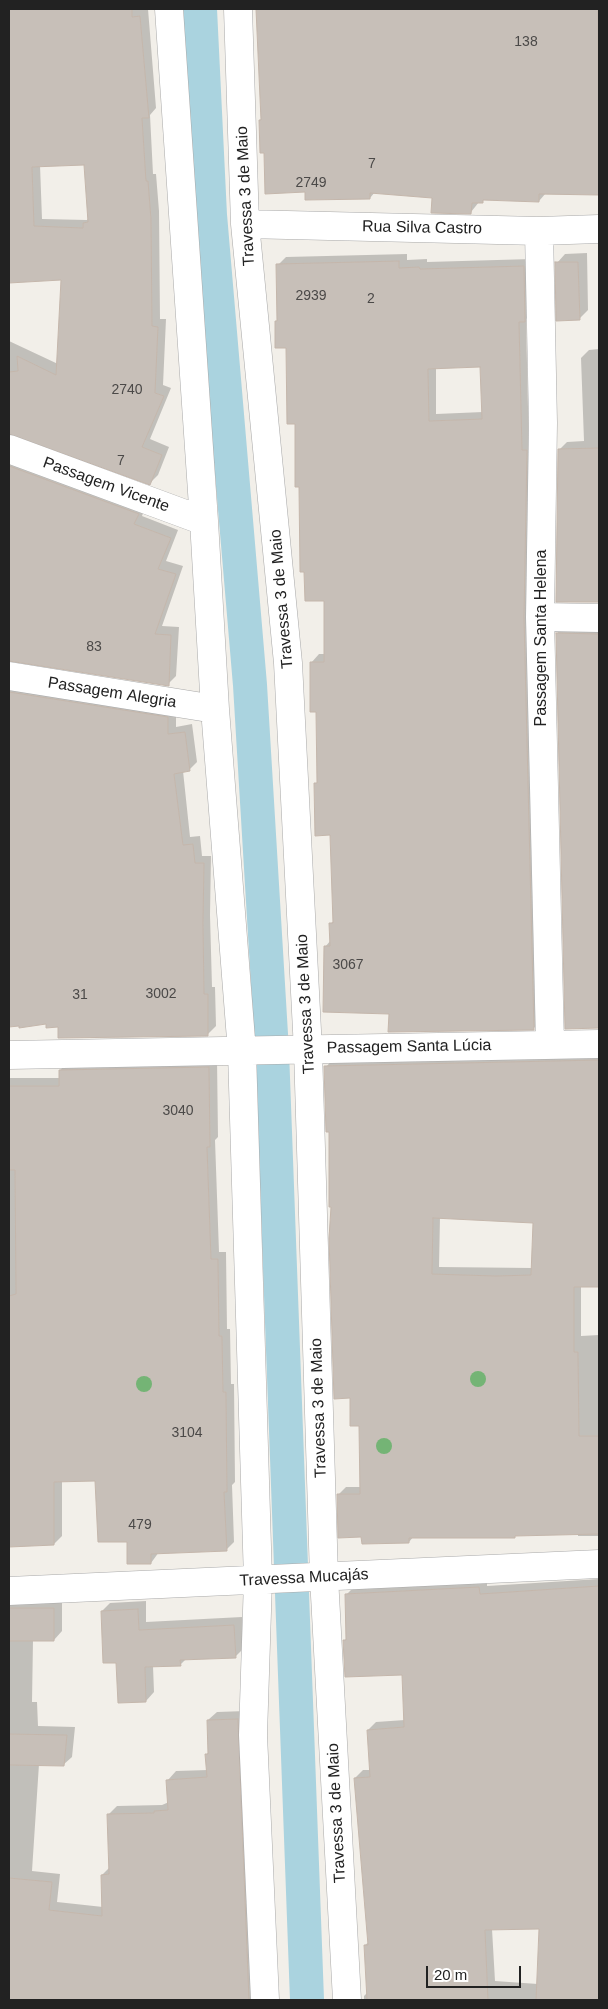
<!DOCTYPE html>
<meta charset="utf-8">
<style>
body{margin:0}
#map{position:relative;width:608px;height:2009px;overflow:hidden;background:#f2efe9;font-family:Helvetica,sans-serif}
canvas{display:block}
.frame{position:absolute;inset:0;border:10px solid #222;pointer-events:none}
.scale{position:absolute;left:426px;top:1966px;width:95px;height:22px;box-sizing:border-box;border:2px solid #222;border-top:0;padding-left:6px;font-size:15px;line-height:18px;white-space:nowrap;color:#222;-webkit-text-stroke:4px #fff;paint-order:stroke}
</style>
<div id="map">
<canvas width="608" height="2009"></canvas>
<div class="frame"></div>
<div class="scale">20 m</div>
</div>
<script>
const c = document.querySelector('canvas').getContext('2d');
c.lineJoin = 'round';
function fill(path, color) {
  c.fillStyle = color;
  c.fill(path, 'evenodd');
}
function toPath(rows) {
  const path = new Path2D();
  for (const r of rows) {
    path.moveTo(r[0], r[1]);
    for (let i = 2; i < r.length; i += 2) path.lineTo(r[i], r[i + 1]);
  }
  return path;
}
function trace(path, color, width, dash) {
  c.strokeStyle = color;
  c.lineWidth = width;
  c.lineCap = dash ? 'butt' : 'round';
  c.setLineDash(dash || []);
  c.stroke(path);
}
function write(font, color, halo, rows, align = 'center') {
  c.font = font + ' Helvetica,sans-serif';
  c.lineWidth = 5;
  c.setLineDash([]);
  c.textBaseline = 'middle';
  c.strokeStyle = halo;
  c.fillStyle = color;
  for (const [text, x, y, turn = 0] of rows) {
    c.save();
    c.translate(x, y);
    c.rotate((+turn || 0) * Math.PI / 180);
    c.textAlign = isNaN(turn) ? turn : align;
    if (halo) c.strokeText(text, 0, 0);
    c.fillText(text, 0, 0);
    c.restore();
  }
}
const shadow = toPath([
 [9,9,148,9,156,108,150,115,153,174,156,174,159,211,160,319,166,319,163,385,171,388,150,439,169,447,158,475,150,483,15,433,9,433,9,341,58,364,62,279,9,281],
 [85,164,89,218,87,220,42,219,40,165],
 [257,9,599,9,599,194,546,193,539,201,485,199,479,202,471,212,434,196,375,192,370,198,306,191,260,120,262,118],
 [587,253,588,310,579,319,557,263,565,254],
 [407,254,407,260,427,259,427,262,532,259,533,312,526,319,542,1020,534,1028,390,1013,325,947,331,940,330,924,335,920,331,834,315,784,319,781,317,710,311,663,319,654,325,654,325,600,300,486,296,423,287,346,276,321,279,319,278,265,286,257],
 [481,366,483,412,436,414,436,368],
 [599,349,599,601,557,600,559,450,567,442,584,441,581,358,589,350],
 [9,454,146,505,142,516,178,530,166,561,183,566,162,626,179,627,176,676,168,684,9,660],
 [565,626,599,626,599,1027,566,1028,557,633],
 [9,681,176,710,176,727,192,724,197,762,189,770,183,771,190,837,200,836,202,856,211,856,210,915,212,987,215,987,216,1026,208,1034,59,1026,47,1023,9,1026],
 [599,1053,599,1286,581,1286,581,1336,599,1335,599,1536,578,1536,578,1533,414,1536,409,1542,363,1536,338,1495,346,1487,362,1487,360,1424,351,1397,332,1206,330,1131,326,1067,333,1059],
 [440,1217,534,1222,533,1268,439,1267],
 [217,1059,218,1137,215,1140,219,1252,226,1252,227,1329,230,1329,231,1384,234,1384,235,1482,232,1485,234,1542,226,1550,159,1552,151,1563,128,1541,97,1480,62,1481,62,1536,54,1544,9,1546,9,1078,60,1078,60,1070,69,1062],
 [599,1579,599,2000,364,2000,364,1996,368,1992,365,1945,369,1942,355,1778,363,1770,371,1770,368,1730,376,1722,405,1720,404,1674,344,1641,347,1638,346,1595,354,1587,487,1580,487,1586],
 [541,1927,538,1984,495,1981,492,1929],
 [9,1595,62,1600,62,1631,54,1640,33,1640,32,1702,37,1702,38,1726,75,1727,72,1757,63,1765,39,1764,32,1871,60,1874,57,1902,103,1907,102,1875,110,1867,109,1814,117,1806,162,1805,169,1802,168,1780,176,1771,208,1770,207,1754,209,1751,208,1720,217,1712,246,1711,261,2000,9,2000],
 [146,1601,146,1622,242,1617,244,1648,236,1656,186,1659,180,1665,153,1666,154,1692,146,1701,117,1661,102,1611,110,1603]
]);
const canal = toPath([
 [200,9,210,215,250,685,272,1051,307,2000]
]);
const building = toPath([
 [9,9,132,9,132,17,140,16,149,118,142,118,146,181,148,181,151,219,152,326,158,327,155,393,164,396,142,447,162,455,150,485,9,434,9,372,18,371,17,356,56,375,61,280,9,283,9,9],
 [84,165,88,222,83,223,83,228,34,226,32,167,84,165],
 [256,9,598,9,599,195,539,194,539,202,483,200,483,203,472,203,471,214,431,213,432,198,370,193,370,199,305,200,305,192,265,194,264,153,260,153,259,120,261,120,256,9],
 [399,261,399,268,419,267,420,269,524,266,525,322,519,322,522,450,527,450,524,617,534,1030,388,1032,389,1014,323,1012,324,946,330,946,329,923,333,923,330,835,315,836,314,783,317,783,316,712,310,712,310,662,324,662,324,601,305,601,304,572,300,572,299,487,295,487,295,424,287,424,286,348,275,348,275,321,277,321,276,264,399,261],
 [480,367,482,419,429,421,428,369,480,367],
 [555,262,578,262,580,320,556,321,555,262],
 [599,448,599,602,556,602,558,449,599,448],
 [9,466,139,514,134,524,171,538,158,569,176,574,155,634,171,635,169,686,9,661,9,466],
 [556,633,599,634,599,1028,565,1029,556,633],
 [9,692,168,717,168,734,185,732,190,771,174,774,183,845,193,844,195,863,204,863,203,923,204,994,208,994,208,1036,58,1038,58,1027,46,1028,46,1024,19,1028,19,1026,9,1027,9,692],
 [599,1060,599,1287,574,1287,574,1352,578,1352,579,1436,599,1436,599,1534,515,1536,515,1538,409,1538,409,1543,362,1544,361,1537,338,1538,337,1494,360,1494,359,1426,350,1426,350,1398,334,1399,329,1238,331,1207,329,1207,329,1132,326,1132,324,1066,599,1060],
 [433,1218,533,1223,531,1275,496,1276,432,1274,433,1218],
 [209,1067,210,1147,207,1147,211,1259,218,1259,219,1336,222,1336,223,1392,226,1392,227,1492,224,1492,227,1551,151,1554,151,1564,127,1564,127,1542,98,1542,95,1481,54,1482,54,1545,9,1547,9,1296,16,1294,15,1170,9,1170,9,1086,59,1086,59,1070,209,1067],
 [599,1586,599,2000,536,2000,539,1929,485,1930,488,2000,367,2000,364,1945,368,1945,354,1778,370,1777,367,1730,404,1727,402,1675,345,1677,343,1640,346,1640,345,1594,479,1587,480,1594,599,1586],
 [9,1608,54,1608,54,1641,9,1641,9,1608],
 [138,1609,139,1630,234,1625,236,1658,180,1660,181,1666,145,1667,146,1702,118,1703,116,1663,103,1663,101,1611,138,1609],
 [238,1719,249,2000,9,2000,9,1878,52,1882,49,1910,102,1916,101,1875,109,1874,107,1814,154,1813,154,1811,168,1810,166,1780,207,1777,205,1754,208,1754,207,1720,238,1719],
 [9,1734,67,1735,64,1766,9,1765,9,1734]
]);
const minor = toPath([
 [169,9,204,521,215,709,242,1052,258,1580,253,1735,265,2000],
 [238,9,245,224,288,663,308,1050,324,1577,347,2000],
 [245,224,539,231,599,229],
 [539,231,543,423,540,617,550,1044],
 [9,449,204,521],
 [540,617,599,618],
 [9,676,215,709],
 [9,1055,599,1044],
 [9,1591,599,1564]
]);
const trees = [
 [478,1379],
 [144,1384],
 [384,1446]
];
const numberNames = [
 ["138",526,42],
 ["7",372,164],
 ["2749",311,183],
 ["2939",311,296],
 ["2",371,299],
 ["2740",127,390],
 ["7",121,461],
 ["83",94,647],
 ["3067",348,965],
 ["3002",161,994],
 ["31",80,995],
 ["3040",178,1111],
 ["3104",187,1433],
 ["479",140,1525]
];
const streetNames = [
 ["Travessa 3 de Maio",246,196,-93],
 ["Rua Silva Castro",422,228,1],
 ["Passagem Vicente",106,485,20],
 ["Travessa 3 de Maio",282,599,-95],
 ["Passagem Santa Helena",542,638,-90],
 ["Passagem Alegria",112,693,9],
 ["Travessa 3 de Maio",306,1004,-93],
 ["Passagem Santa Lúcia",409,1047,-1],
 ["Travessa 3 de Maio",319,1408,-92],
 ["Travessa Mucajás",304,1578,-3],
 ["Travessa 3 de Maio",337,1813,-93]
];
fill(shadow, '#0003');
trace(canal, '#aad3df', 34);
fill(building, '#c7bfb8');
trace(building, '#c4b6ab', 1);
trace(minor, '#a9a9a9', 29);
trace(minor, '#fff', 28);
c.fillStyle = '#74b475';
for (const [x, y] of trees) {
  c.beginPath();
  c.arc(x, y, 8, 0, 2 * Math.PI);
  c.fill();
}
write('14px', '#4b4948', null, numberNames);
write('16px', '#222', '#fff', streetNames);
</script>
